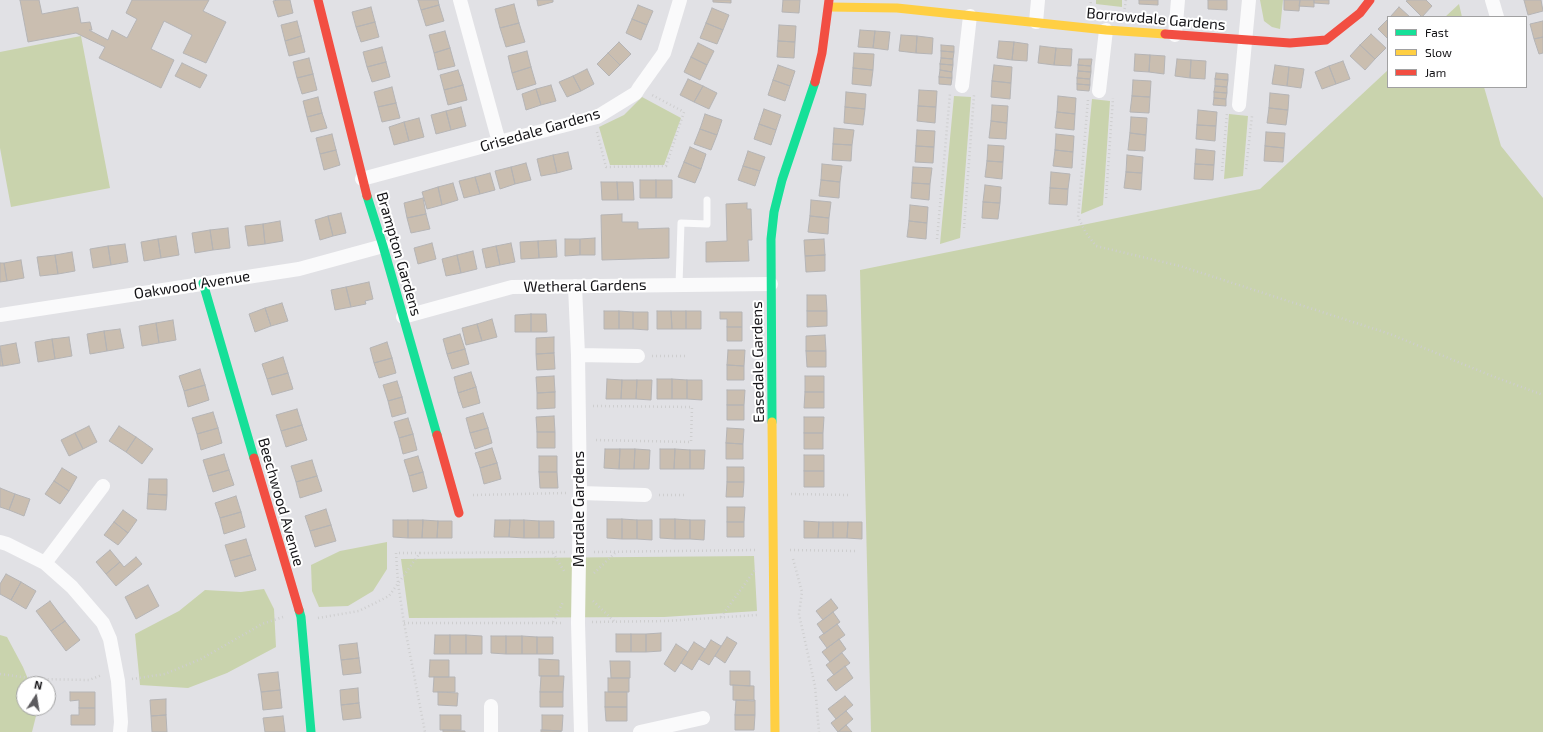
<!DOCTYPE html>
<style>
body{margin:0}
#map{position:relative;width:1543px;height:732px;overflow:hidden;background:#e1e1e5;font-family:"Exo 2",sans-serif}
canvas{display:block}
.legend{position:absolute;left:1387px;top:16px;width:140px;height:72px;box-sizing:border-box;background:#fff;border:1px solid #a1a1a2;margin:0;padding:5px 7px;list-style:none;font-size:12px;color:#141316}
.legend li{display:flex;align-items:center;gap:8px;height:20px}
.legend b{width:20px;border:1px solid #a1a1a2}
.north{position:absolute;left:16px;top:676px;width:40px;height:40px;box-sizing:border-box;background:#fff;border:1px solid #a1a1a2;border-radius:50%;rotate:12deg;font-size:11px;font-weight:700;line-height:16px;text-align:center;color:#141316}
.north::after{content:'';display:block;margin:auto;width:14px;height:18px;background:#5c5b5e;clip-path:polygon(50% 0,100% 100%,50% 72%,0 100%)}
</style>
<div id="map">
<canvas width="1543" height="732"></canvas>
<ul class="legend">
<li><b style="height:5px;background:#16e098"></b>Fast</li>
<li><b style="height:5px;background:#ffcf43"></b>Slow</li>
<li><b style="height:5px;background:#f24e42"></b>Jam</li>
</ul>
<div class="north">N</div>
</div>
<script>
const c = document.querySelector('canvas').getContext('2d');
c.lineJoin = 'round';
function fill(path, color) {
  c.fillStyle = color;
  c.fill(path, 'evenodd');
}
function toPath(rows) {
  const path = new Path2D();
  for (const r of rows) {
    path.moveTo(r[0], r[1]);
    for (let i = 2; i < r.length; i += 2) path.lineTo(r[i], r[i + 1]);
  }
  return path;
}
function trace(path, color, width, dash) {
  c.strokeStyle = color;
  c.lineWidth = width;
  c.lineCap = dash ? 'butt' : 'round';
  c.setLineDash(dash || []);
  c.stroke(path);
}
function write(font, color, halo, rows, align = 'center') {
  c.font = font + ' "Exo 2",sans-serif';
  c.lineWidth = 4;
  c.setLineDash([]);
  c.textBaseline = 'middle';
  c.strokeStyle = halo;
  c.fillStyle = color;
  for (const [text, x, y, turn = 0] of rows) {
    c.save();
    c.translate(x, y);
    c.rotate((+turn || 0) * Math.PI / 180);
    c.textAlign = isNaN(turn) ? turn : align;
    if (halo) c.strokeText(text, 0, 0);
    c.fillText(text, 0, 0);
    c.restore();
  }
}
const green = toPath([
 [1096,0,1122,0,1122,7,1096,4],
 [1260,0,1283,0,1280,29,1272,27,1264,21],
 [1459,4,1462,17,1445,17],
 [81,36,110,188,11,207,0,148,0,52],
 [1388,70,1388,87,1484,87,1501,146,1543,198,1543,732,871,732,860,270,1260,189],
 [954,96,971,97,960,238,940,244],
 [642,97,681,118,664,165,610,165,599,127,624,115],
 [1092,99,1110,101,1103,205,1081,214],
 [1229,114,1248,116,1243,176,1224,179],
 [387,542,387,569,373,591,348,606,319,607,312,591,311,565,340,551],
 [754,556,757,611,664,617,409,618,401,559],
 [264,589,274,609,276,647,227,673,188,688,140,685,135,634,179,611,205,590,241,592],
 [0,635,7,637,23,667,30,684,24,684,24,708,38,708,32,732,0,732]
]);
const building = toPath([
 [20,0,39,0,42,14,78,7,81,23,90,22,92,30,89,30,108,40,112,30,127,38,137,19,126,13,132,0,209,0,203,11,226,22,206,63,183,53,192,35,164,21,151,49,174,60,161,88,99,58,105,47,76,33,28,42,20,0],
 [278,0,290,0,293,13,278,17,273,1,278,0],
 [418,0,438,0,439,5,421,10,418,0],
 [537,0,553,0,553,2,538,6,537,0],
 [713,0,731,0,731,3,713,2,713,0],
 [783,0,800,0,799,13,782,12,783,0],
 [1139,0,1158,0,1158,5,1139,4,1139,0],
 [1208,0,1227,0,1227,10,1208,9,1208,0],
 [1284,0,1300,0,1299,11,1284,10,1284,0],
 [1300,0,1314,0,1314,7,1299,6,1300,0],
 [1314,0,1329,0,1329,4,1314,3,1314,0],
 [1408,0,1426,0,1432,6,1422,17,1406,1,1408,0],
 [1524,0,1541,0,1543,11,1528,15,1524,0],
 [514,4,519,23,500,28,495,9,514,4],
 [439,5,444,21,426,26,421,10,439,5],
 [638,5,653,11,647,25,632,19,638,5],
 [371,7,375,22,356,27,352,12,371,7],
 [1399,7,1410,17,1390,17,1399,7],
 [712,8,729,15,723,30,706,23,712,8],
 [632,19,647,25,641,40,626,33,632,19],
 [1388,19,1388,39,1378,29,1388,19],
 [297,21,301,36,285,41,281,25,297,21],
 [1543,21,1543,37,1534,39,1530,24,1543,21],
 [375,22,379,37,361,42,356,27,375,22],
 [519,23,525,42,506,47,500,28,519,23],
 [706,23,723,30,717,44,700,38,706,23],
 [779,25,796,26,795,42,778,41,779,25],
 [860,30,875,31,873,48,858,47,860,30],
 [445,31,450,48,434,53,429,35,445,31],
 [875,31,890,32,888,50,873,48,875,31],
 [1371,34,1386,48,1375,59,1360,45,1371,34],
 [901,35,917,36,916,53,899,51,901,35],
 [301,36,305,52,289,56,285,41,301,36],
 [917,36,933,38,932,54,916,53,917,36],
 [1543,37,1543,53,1539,54,1534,39,1543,37],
 [778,41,795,42,794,58,777,57,778,41],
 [999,41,1014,42,1012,60,997,58,999,41],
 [619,42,631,54,620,65,608,53,619,42],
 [1014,42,1028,44,1027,61,1012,60,1014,42],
 [698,43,714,51,707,65,691,57,698,43],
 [941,45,954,46,954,52,941,51,941,45],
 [1360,45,1375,59,1365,70,1350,56,1360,45],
 [1040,46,1056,48,1054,65,1038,63,1040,46],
 [382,47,386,62,367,67,363,52,382,47],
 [450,48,455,66,438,70,434,53,450,48],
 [1056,48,1072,49,1071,66,1054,65,1056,48],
 [527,51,531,67,512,73,508,56,527,51],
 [941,51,954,52,953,59,941,58,941,51],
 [608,53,620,65,609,76,597,64,608,53],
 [854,53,874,54,873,70,853,68,854,53],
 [1135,54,1150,55,1149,72,1134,71,1135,54],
 [1150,55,1165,56,1164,74,1149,72,1150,55],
 [691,57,707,65,700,80,684,72,691,57],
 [309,58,313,74,297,78,293,62,309,58],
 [941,58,953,59,953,65,940,64,941,58],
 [1079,59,1092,59,1091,66,1078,65,1079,59],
 [1177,59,1191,60,1190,78,1175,76,1177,59],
 [1191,60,1206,61,1205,79,1190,78,1191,60],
 [1343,61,1350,79,1336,84,1329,66,1343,61],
 [386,62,390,77,372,82,367,67,386,62],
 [182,63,207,75,200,88,175,76,182,63],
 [940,64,953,65,952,72,940,70,940,64],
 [778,65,795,71,790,86,773,80,778,65],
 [994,65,1012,67,1011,83,992,81,994,65],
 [1078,65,1091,66,1091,72,1078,71,1078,65],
 [1275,65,1289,67,1287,86,1272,84,1275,65],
 [1329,66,1336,84,1322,89,1315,72,1329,66],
 [531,67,536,84,517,90,512,73,531,67],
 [1289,67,1304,69,1301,88,1287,86,1289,67],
 [853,68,873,70,871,86,852,84,853,68],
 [587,69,594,84,581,91,573,76,587,69],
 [458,70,463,85,444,90,440,75,458,70],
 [940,70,952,72,952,78,939,77,940,70],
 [1078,71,1091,72,1090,79,1077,78,1078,71],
 [1216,73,1228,74,1228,80,1215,79,1216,73],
 [313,74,317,90,302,94,297,78,313,74],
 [573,76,581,91,567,97,559,82,573,76],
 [939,77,952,78,951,85,939,84,939,77],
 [1077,78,1090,79,1090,85,1077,84,1077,78],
 [688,79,703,86,694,102,680,95,688,79],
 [1215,79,1228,80,1227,87,1215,86,1215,79],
 [773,80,790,86,785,101,768,95,773,80],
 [1133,80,1151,81,1150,97,1132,96,1133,80],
 [992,81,1011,83,1010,99,991,97,992,81],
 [1077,84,1090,85,1089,91,1077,90,1077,84],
 [463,85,467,100,448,105,444,90,463,85],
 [551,85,556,101,541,105,536,89,551,85],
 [703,86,717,93,709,109,694,102,703,86],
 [1215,86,1227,87,1227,93,1214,92,1215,86],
 [392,87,396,103,378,107,374,92,392,87],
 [536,89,541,105,526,110,522,94,536,89],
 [919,90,937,91,936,107,918,106,919,90],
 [846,92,866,94,865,109,845,107,846,92],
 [1214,92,1227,93,1226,99,1214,98,1214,92],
 [1270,93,1289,95,1288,110,1269,108,1270,93],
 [1058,96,1076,98,1075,114,1057,112,1058,96],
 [1132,96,1150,97,1149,113,1130,112,1132,96],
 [318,97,322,113,307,117,303,101,318,97],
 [1214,98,1226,99,1226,106,1213,105,1214,98],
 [396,103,400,118,382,122,378,107,396,103],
 [992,105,1008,106,1007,123,991,121,992,105],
 [918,106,936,107,935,123,917,121,918,106],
 [461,107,466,126,451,130,446,111,461,107],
 [845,107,865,109,863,125,844,123,845,107],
 [1269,108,1288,110,1286,125,1267,123,1269,108],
 [764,109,781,115,776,130,759,124,764,109],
 [1198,110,1217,112,1216,126,1197,125,1198,110],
 [446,111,451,130,436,134,431,115,446,111],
 [1057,112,1075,114,1074,130,1055,128,1057,112],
 [322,113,327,128,311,132,307,117,322,113],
 [705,114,722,120,717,135,700,129,705,114],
 [1131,117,1147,118,1146,135,1130,133,1131,117],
 [419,118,424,137,409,141,404,122,419,118],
 [991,121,1007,123,1006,139,989,138,991,121],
 [404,122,409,141,394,145,389,127,404,122],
 [759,124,776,130,771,145,754,139,759,124],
 [1197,125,1216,126,1215,141,1196,139,1197,125],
 [834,128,854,130,852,145,833,144,834,128],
 [700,129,717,135,711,150,694,144,700,129],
 [917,130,935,131,934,147,916,146,917,130],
 [1266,132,1285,133,1284,148,1265,146,1266,132],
 [1130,133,1146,135,1145,151,1128,150,1130,133],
 [332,134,336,150,320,154,316,138,332,134],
 [1056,134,1074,136,1073,152,1055,150,1056,134],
 [833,144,852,145,851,161,832,160,833,144],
 [988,145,1004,146,1003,162,987,161,988,145],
 [916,146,934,147,933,163,915,162,916,146],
 [1265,146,1284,148,1283,162,1264,161,1265,146],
 [690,147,706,154,701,169,684,162,690,147],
 [1196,149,1215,151,1214,165,1195,164,1196,149],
 [336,150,340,165,324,170,320,154,336,150],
 [1055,150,1073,152,1072,168,1053,166,1055,150],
 [748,151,765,157,760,171,743,166,748,151],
 [568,152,572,169,557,173,553,155,568,152],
 [553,155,557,173,541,176,537,159,553,155],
 [1127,155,1143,157,1142,173,1126,172,1127,155],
 [987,161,1003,162,1002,179,985,177,987,161],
 [684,162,701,169,695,183,678,177,684,162],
 [526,163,531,180,515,184,511,167,526,163],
 [822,164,842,166,840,182,821,180,822,164],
 [1195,164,1214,165,1213,180,1194,179,1195,164],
 [743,166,760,171,755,186,738,180,743,166],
 [511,167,515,184,500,189,495,171,511,167],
 [913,167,932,168,930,184,912,183,913,167],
 [1051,172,1070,174,1068,189,1050,188,1051,172],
 [1126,172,1142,173,1141,190,1124,188,1126,172],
 [490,173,495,190,480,194,475,177,490,173],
 [475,177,480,194,464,198,459,181,475,177],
 [640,180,656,180,656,198,640,198,640,180],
 [656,180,672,180,672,198,656,198,656,180],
 [821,180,840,182,839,198,819,196,821,180],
 [601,182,617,182,618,200,602,200,601,182],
 [617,182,633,182,634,200,618,200,617,182],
 [453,183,458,200,442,205,438,187,453,183],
 [912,183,930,184,929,200,911,198,912,183],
 [985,185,1001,187,1000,203,983,202,985,185],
 [438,187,442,205,427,209,422,192,438,187],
 [1050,188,1068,189,1067,205,1049,204,1050,188],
 [423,198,426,214,407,218,404,203,423,198],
 [811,200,831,202,829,218,810,216,811,200],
 [983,202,1000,203,998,219,982,218,983,202],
 [747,203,747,209,751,209,752,240,748,240,749,261,706,262,706,242,727,241,726,204,747,203],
 [910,205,928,207,927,223,909,221,910,205],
 [341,213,346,233,333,236,328,216,341,213],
 [426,214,430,229,411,233,407,218,426,214],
 [622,214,622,222,638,222,638,229,669,228,669,258,602,260,601,215,622,214],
 [328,216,333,236,320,240,315,220,328,216],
 [810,216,829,218,828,234,808,232,810,216],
 [280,221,283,241,265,244,263,224,280,221],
 [909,221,927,223,926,239,907,237,909,221],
 [263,224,265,244,248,246,245,226,263,224],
 [228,228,230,248,213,250,210,230,228,228],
 [210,230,213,250,195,253,192,233,210,230],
 [176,236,179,255,161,258,158,239,176,236],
 [595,238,595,255,580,255,580,239,595,238],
 [158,239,161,258,144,261,141,242,158,239],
 [565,239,580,239,580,255,565,256,565,239],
 [824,239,825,255,805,256,804,240,824,239],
 [556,240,557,257,539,258,538,241,556,240],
 [538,241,539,258,521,259,520,242,538,241],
 [432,243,436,259,418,264,414,248,432,243],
 [511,243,515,262,500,265,496,246,511,243],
 [125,244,128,262,111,265,108,246,125,244],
 [108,246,111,265,93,268,90,249,108,246],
 [496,246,500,265,486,268,482,249,496,246],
 [473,251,477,269,461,273,457,255,473,251],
 [72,252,75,271,58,274,55,255,72,252],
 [55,255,58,274,40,276,37,257,55,255],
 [457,255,461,273,446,276,442,259,457,255],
 [825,255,825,271,806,272,805,256,825,255],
 [21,260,24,278,7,281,4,263,21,260],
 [0,263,4,263,7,281,0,282,0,263],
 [369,282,373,299,365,301,366,304,351,307,346,287,369,282],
 [346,287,351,307,335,310,331,290,346,287],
 [807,295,826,295,827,311,807,311,807,295],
 [282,303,288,321,271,326,265,308,282,303],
 [265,308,271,326,255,332,249,314,265,308],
 [604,311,619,311,619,329,604,329,604,311],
 [619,311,633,312,633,329,619,329,619,311],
 [657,311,671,311,672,329,657,329,657,311],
 [671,311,686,311,686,329,672,329,671,311],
 [686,311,701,311,701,329,686,329,686,311],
 [807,311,827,311,827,326,807,327,807,311],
 [633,312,648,312,648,330,633,329,633,312],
 [720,312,742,312,742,327,727,327,727,319,720,319,720,312],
 [531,314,546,314,547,332,531,332,531,314],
 [531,314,531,332,515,332,515,315,531,314],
 [492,319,497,337,482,341,477,324,492,319],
 [173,320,176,340,159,343,156,323,173,320],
 [156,323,159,343,142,346,139,326,156,323],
 [477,324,482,341,466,345,462,328,477,324],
 [727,327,742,327,742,341,727,341,727,327],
 [120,329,124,348,107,351,104,331,120,329],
 [104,331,107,351,90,354,87,334,104,331],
 [460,334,465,349,447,354,443,339,460,334],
 [825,335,826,351,806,351,806,336,825,335],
 [69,337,72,356,55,359,52,339,69,337],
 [554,337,554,353,536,354,536,338,554,337],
 [52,339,55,359,38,362,35,342,52,339],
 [387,342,392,358,374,363,370,348,387,342],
 [16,343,20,363,3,366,0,346,16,343],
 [0,349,3,366,0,366,0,349],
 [465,349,469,364,452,369,447,354,465,349],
 [728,350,745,350,744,366,727,365,728,350],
 [806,351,826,351,826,367,807,367,806,351],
 [554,353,555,369,537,370,536,354,554,353],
 [283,357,288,373,267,379,262,364,283,357],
 [392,358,396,373,379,378,374,363,392,358],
 [727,365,744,366,744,380,727,380,727,365],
 [200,369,205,385,184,391,179,376,200,369],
 [471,372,476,387,458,393,454,377,471,372],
 [288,373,293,389,272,395,267,379,288,373],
 [554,376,555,392,537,393,536,377,554,376],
 [805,376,824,376,824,392,805,392,805,376],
 [607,379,622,380,621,399,606,399,607,379],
 [657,379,672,379,672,399,657,399,657,379],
 [672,379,687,380,687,399,672,399,672,379],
 [622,380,637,380,636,399,621,399,622,380],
 [637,380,652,380,651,400,636,399,637,380],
 [687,380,702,380,702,400,687,399,687,380],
 [397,381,402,397,388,401,383,385,397,381],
 [205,385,209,400,188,407,184,391,205,385],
 [476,387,480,403,463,408,458,393,476,387],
 [727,390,745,390,744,405,727,405,727,390],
 [555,392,555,408,537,409,537,393,555,392],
 [805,392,824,392,824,408,804,408,805,392],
 [402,397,406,413,392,417,388,401,402,397],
 [727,405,744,405,744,420,727,420,727,405],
 [297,409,302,425,281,431,276,415,297,409],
 [213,412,218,428,197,434,192,418,213,412],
 [483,413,488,428,470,433,466,418,483,413],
 [554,416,555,432,537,432,536,417,554,416],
 [804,417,824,417,823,433,804,433,804,417],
 [408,418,413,434,399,438,394,422,408,418],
 [302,425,307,440,286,447,281,431,302,425],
 [89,426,97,442,83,449,75,433,89,426],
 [119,426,136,437,126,452,109,441,119,426],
 [218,428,222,443,201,450,197,434,218,428],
 [488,428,492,443,475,449,470,433,488,428],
 [727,428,744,429,743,444,726,443,727,428],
 [537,432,555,432,555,448,537,448,537,432],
 [75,433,83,449,69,456,61,440,75,433],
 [804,433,823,433,823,449,804,449,804,433],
 [413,434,417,450,403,454,399,438,413,434],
 [136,437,153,449,142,464,126,452,136,437],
 [726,443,743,444,743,459,726,459,726,443],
 [492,448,497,463,480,468,475,453,492,448],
 [605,449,620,449,619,469,604,468,605,449],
 [620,449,635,449,634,469,619,469,620,449],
 [635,449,650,450,649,469,634,469,635,449],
 [660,449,675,449,674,469,660,469,660,449],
 [675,449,690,450,690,469,674,469,675,449],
 [690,450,705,450,704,469,690,469,690,450],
 [224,454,229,470,208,476,203,460,224,454],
 [804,455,824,455,824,471,804,471,804,455],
 [418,456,423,472,409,476,404,460,418,456],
 [539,456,557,456,557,472,539,472,539,456],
 [312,460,317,476,296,482,291,466,312,460],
 [497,463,501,479,484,484,480,468,497,463],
 [727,467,744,467,744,482,727,482,727,467],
 [62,468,77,477,69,491,54,481,62,468],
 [229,470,234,485,213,492,208,476,229,470],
 [804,471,824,471,824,487,804,487,804,471],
 [423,472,427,488,413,492,409,476,423,472],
 [539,472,557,472,558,488,540,488,539,472],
 [317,476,322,491,300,498,296,482,317,476],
 [149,479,167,479,167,495,148,494,149,479],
 [54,481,69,491,60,504,45,494,54,481],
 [727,482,744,482,743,497,726,497,727,482],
 [0,488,15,494,9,510,0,507,0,488],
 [15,494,30,499,24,516,9,510,15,494],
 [148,494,167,495,166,510,147,509,148,494],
 [236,496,241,512,220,518,215,503,236,496],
 [727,507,745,507,744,522,727,522,727,507],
 [326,509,331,525,310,531,305,516,326,509],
 [123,510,137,520,128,533,114,522,123,510],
 [241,512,245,527,224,534,220,518,241,512],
 [607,519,622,519,622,539,607,538,607,519],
 [622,519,637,520,637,539,622,539,622,519],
 [660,519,675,519,675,539,660,538,660,519],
 [675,519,690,520,690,539,675,539,675,519],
 [393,520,408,520,408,538,393,537,393,520],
 [408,520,423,520,422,538,408,538,408,520],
 [423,520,438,521,437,538,422,538,423,520],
 [495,520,510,520,509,537,494,537,495,520],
 [510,520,524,520,524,538,509,537,510,520],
 [524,520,539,521,539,538,524,538,524,520],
 [637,520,652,520,652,540,637,539,637,520],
 [690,520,705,520,704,540,690,539,690,520],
 [438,521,452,521,452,538,437,538,438,521],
 [539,521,554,521,554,538,539,538,539,521],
 [804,521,819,522,818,538,804,538,804,521],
 [114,522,128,533,118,545,104,535,114,522],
 [727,522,744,522,744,537,727,537,727,522],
 [819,522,833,522,833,538,818,538,819,522],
 [833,522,848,522,847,538,833,538,833,522],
 [848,522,862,522,862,539,847,538,848,522],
 [331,525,336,541,315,547,310,531,331,525],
 [246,539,251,555,230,561,225,545,246,539],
 [110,550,120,562,106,574,96,562,110,550],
 [251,555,256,570,235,577,230,561,251,555],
 [136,557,142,564,116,586,106,574,120,562,124,567,136,557],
 [6,574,21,582,11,600,0,594,0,584,6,574],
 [21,582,36,591,26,609,11,600,21,582],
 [148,585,159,606,136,619,125,597,148,585],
 [831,599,838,608,823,620,816,611,831,599],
 [50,601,65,621,51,631,36,611,50,601],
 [833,612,840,622,824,634,817,624,833,612],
 [65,621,80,640,66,651,51,631,65,621],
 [837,624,845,635,827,648,819,637,837,624],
 [661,633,661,651,646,652,646,634,661,633],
 [616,634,631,634,631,652,616,652,616,634],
 [631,634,646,634,646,652,631,652,631,634],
 [435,635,450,635,450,654,434,654,435,635],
 [450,635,466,635,466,654,450,654,450,635],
 [466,635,482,636,482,654,466,654,466,635],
 [491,636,506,636,506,654,491,653,491,636],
 [506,636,522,636,522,654,506,654,506,636],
 [522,636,537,637,537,654,522,654,522,636],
 [537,637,553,637,553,654,537,654,537,637],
 [727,637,737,643,725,663,715,656,727,637],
 [839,639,846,649,830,662,822,652,839,639],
 [711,640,721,646,709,665,699,659,711,640],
 [694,642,705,649,692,670,681,663,694,642],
 [357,643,359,658,341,660,339,645,357,643],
 [676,644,688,652,675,672,664,664,676,644],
 [842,653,850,663,834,675,826,665,842,653],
 [359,658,361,673,343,675,341,660,359,658],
 [539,659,559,660,559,676,539,676,539,659],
 [430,660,449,660,449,677,429,677,430,660],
 [610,661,630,661,630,678,611,678,610,661],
 [845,666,853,678,836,691,827,680,845,666],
 [730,671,750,671,750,686,730,685,730,671],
 [278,672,280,690,261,692,258,674,278,672],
 [541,676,564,676,563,692,540,692,541,676],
 [434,677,455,677,455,692,433,692,434,677],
 [608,678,629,678,629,692,608,692,608,678],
 [733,685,754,686,754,701,733,700,733,685],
 [358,688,359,703,341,705,340,690,358,688],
 [280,690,282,708,263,710,261,692,280,690],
 [70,692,95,692,95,708,79,708,79,700,70,701,70,692],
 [438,692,458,693,457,706,438,705,438,692],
 [540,692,563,692,563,707,540,707,540,692],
 [605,692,627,692,627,707,605,707,605,692],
 [845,696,853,705,836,719,828,709,845,696],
 [166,699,166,715,151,716,150,700,166,699],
 [736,700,755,700,755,715,735,715,736,700],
 [359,703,361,718,343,720,341,705,359,703],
 [605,707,627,707,627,721,606,721,605,707],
 [79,708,95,708,95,725,71,725,71,715,79,715,79,708],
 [846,711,853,719,838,732,831,723,846,711],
 [166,715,167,732,152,732,151,716,166,715],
 [440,715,461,715,461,730,440,730,440,715],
 [542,715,563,715,562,731,542,730,542,715],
 [735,715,755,715,754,730,735,730,735,715],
 [283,716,285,732,265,732,263,718,283,716],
 [846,725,852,732,837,732,838,732,846,725],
 [443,730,465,731,465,732,443,732,443,730],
 [541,730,561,731,561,732,541,732,541,730]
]);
const path = toPath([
 [1090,11,1091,0],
 [1124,13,1126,0],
 [1088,100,1078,217,1086,233,1096,246,1180,266,1390,334,1492,376,1543,395],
 [597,132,606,167,666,166,684,112,652,95],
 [1246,169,1252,116,1250,115],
 [1222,171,1227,113],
 [1106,198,1113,98],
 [964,228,974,95],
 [937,239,950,94],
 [652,356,688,356],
 [593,406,692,407,691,442,594,440],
 [791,494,848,495],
 [473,495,566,493],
 [659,495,687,495],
 [790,550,856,551],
 [594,552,757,550],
 [420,553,396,553,398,583,404,623,425,732],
 [553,553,564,571],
 [793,559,802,592,799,614,815,686,819,732],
 [594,573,615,553],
 [593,601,614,621],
 [721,617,755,570],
 [318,618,359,611,389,596,420,553,565,552],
 [553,622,563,602],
 [592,622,667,621,757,615],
 [404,623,563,623],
 [0,674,37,679,89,680,102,675],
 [132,679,165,674,201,659,262,624,283,617]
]);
const lane = toPath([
 [679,285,681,223,707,224,707,200]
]);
const street = toPath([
 [460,0,499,142],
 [1492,0,1497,17],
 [1036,22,1038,0],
 [1175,35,1178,0],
 [962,86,970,16],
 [1099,91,1106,30],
 [1239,105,1249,0],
 [362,179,499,142,597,117,636,93,639,88,664,53,680,0],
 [575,286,578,355,580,493,578,623,581,732],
 [0,315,299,269,383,246],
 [403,317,512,287,771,284],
 [578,355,638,356],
 [580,493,645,495],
 [0,542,7,544,45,563,72,587,103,623,110,639,118,681,121,722,120,732],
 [45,563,103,486],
 [491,732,491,706],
 [640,732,703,718]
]);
const fast = toPath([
 [367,196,383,246,437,435],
 [203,283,254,458],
 [772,422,771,239,774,212,782,180,815,82],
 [299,610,301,617,311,732]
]);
const slow = toPath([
 [829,7,897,8,1106,30,1165,34],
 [772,422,775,732]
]);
const jam = toPath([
 [318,0,367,196],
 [1165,34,1290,43,1326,40,1360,13,1370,0],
 [815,82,822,53,829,0],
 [437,435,459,513],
 [254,458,299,610]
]);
const streetNames = [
 ["Borrowdale Gardens",1156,19,5],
 ["Grisedale Gardens",540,130,-16],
 ["Brampton Gardens",399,254,74],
 ["Oakwood Avenue",192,285,-9],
 ["Wetheral Gardens",585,286,-1],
 ["Easedale Gardens",758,362,-91],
 ["Beechwood Avenue",281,502,74],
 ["Mardale Gardens",579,509,-90]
];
fill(green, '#c9d3ad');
fill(building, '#cabeb0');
trace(building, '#b5b4b5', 1);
trace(path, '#cececf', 2.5, [1, 3]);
trace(lane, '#fafafb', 7);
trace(street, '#fafafb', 14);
trace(fast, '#16e098', 9);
trace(slow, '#ffcf43', 9);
trace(jam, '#f24e42', 9);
write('15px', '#141316', '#fff', streetNames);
</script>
